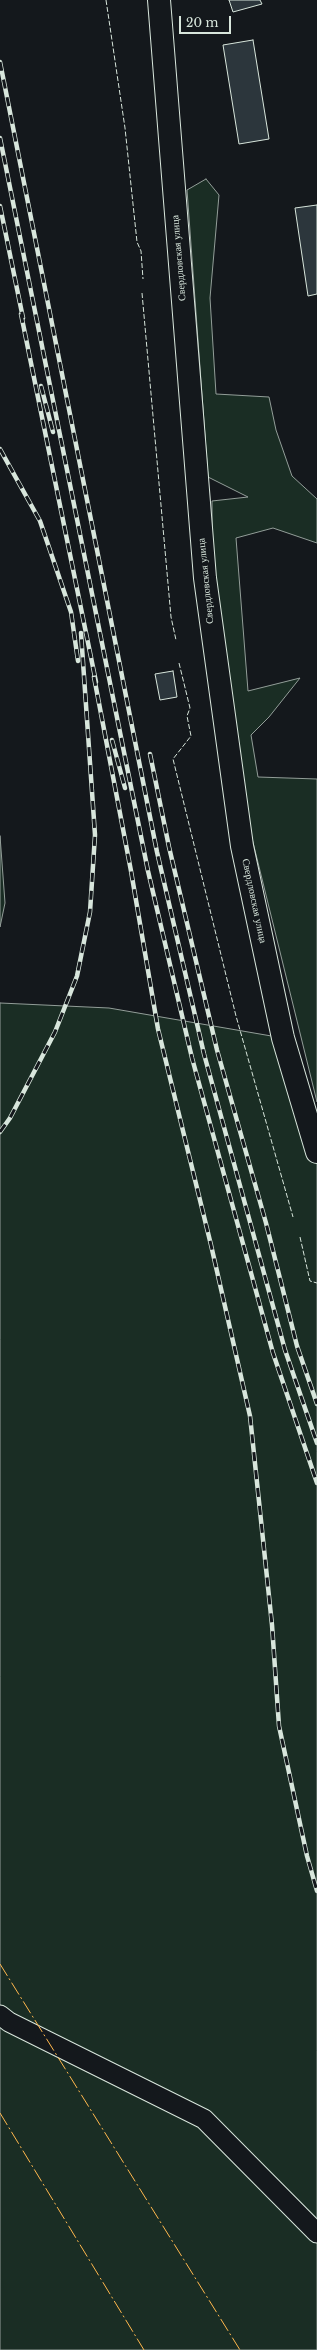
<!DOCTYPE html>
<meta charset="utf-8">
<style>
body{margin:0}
#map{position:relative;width:317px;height:2350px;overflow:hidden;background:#14181c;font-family:"Libre Baskerville",serif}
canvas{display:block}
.scale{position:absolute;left:179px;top:16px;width:52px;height:18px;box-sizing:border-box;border:2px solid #d8e6dc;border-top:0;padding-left:5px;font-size:12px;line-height:14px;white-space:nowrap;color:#d8e6dc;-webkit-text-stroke:3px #14181c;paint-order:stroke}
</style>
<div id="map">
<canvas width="317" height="2350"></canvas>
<div class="scale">20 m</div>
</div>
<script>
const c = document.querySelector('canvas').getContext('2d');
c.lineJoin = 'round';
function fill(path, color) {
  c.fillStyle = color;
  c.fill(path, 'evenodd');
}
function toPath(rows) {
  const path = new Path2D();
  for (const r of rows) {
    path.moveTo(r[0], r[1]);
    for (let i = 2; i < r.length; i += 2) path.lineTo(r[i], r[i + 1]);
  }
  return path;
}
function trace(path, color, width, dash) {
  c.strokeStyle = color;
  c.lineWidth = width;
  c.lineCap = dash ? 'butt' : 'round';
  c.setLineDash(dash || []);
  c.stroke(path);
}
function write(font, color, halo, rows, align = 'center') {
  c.font = font + ' "Libre Baskerville",serif';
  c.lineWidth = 3;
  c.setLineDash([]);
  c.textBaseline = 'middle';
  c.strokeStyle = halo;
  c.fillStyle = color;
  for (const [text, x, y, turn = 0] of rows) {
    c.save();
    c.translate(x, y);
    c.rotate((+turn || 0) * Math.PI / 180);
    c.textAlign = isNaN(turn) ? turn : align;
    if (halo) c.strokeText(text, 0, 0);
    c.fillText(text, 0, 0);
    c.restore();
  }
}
const green = toPath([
 [206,179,219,195,210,298,216,394,269,397,276,430,292,476,317,499,317,543,273,528,236,538,248,691,300,678,269,717,251,735,258,777,317,779,317,1102,247,818,212,567,212,501,248,497,208,477,187,190,206,179],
 [0,836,5,903,0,927,0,836],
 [0,1003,109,1008,283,1038,317,1152,317,2350,0,2350,0,1003]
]);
const building = toPath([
 [229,0,260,0,262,4,233,12,229,0],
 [253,40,269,139,239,144,223,45,253,40],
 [317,205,317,294,308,296,295,208,317,205],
 [173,671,177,697,160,700,155,674,173,671]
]);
const minor = toPath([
 [0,2015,9,2022,204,2119,317,2233]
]);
const major = toPath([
 [159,0,205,578,242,846,283,1038,317,1152]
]);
const rail = toPath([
 [0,62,157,852,204,1054,285,1350,317,1443],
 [0,138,148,871,192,1058,273,1353,317,1483],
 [0,206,23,318],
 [21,314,96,682],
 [41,386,53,432],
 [0,449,40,521,71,612,78,661],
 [94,677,131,871,158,1029,211,1245,250,1416,272,1625,279,1726,307,1856,317,1891],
 [112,740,125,788],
 [150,754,169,847,217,1050,266,1223,297,1346,317,1404],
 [0,1132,10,1118,55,1032,77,976,90,912,95,835,81,633]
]);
const fence = toPath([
 [106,0,125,128,137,242,141,251,143,279],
 [142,293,171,617,176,640],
 [179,663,190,708,187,716,191,736,173,759,236,1016,293,1217],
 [300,1237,310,1281,317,1283]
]);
const power = toPath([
 [0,1964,240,2350],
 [0,2113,144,2350]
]);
const streetNames = [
 ["Свердловская улица",179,258,-95],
 ["Свердловская улица",206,581,-96],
 ["Свердловская улица",254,901,78]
];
fill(green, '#1a2d24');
trace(green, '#939e99', 1);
fill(building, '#2c363c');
trace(building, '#d8e6dc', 1);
trace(minor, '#d8e6dc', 21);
trace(major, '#d8e6dc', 24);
trace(minor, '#14181c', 19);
trace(major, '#14181c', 22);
trace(rail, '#d8e6dc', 4.5);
trace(rail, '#14181c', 3, [9]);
trace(fence, '#d8e6dc', 1, [5, 2]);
trace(power, '#ffb74d', 1, [14, 3, 2, 3]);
write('10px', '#d8e6dc', '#14181c', streetNames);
</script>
